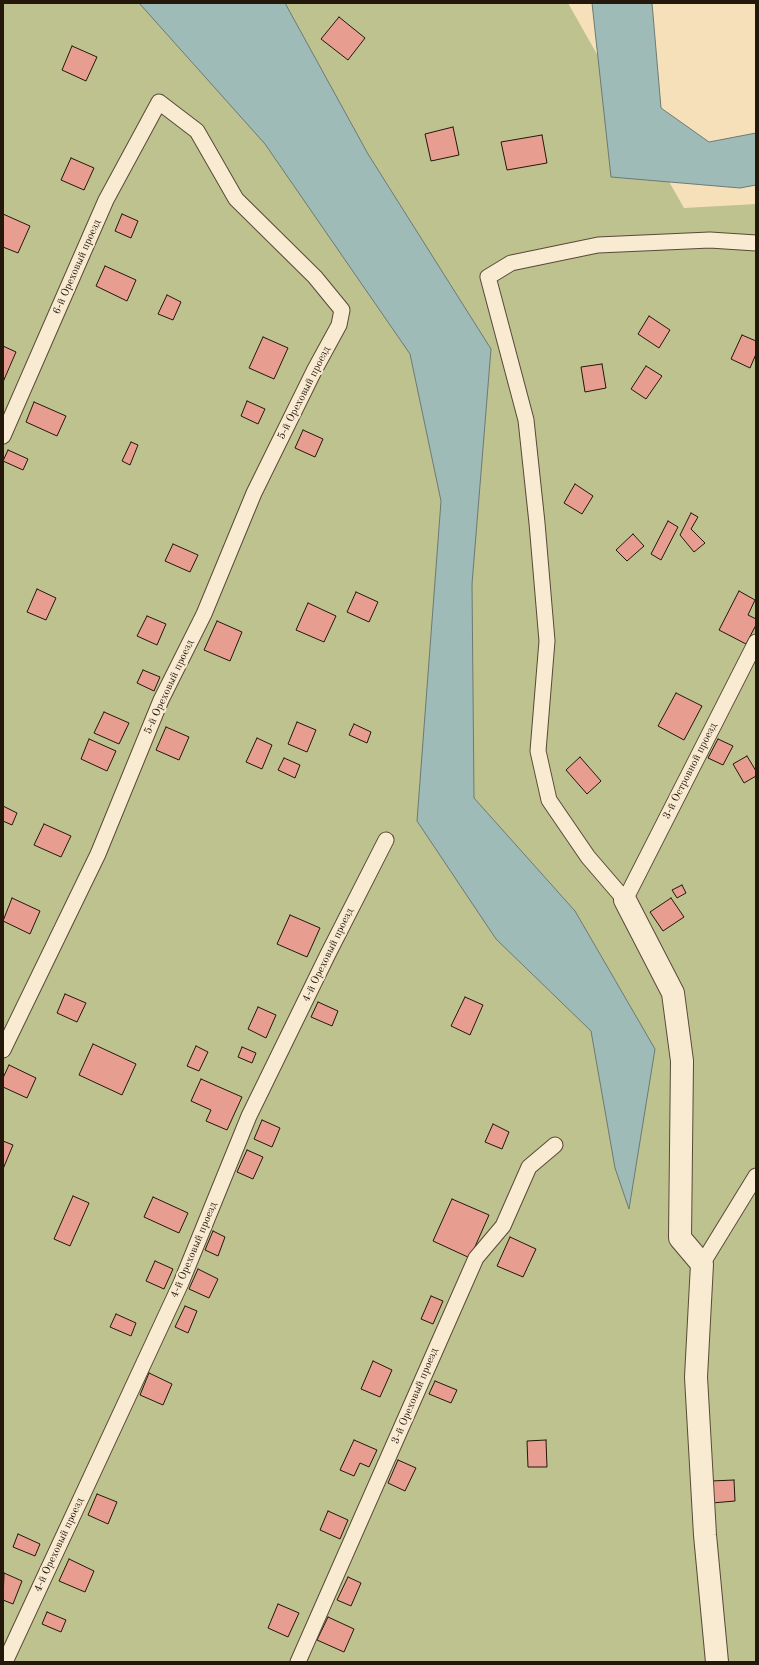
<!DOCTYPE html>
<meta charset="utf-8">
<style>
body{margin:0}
#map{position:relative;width:759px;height:1665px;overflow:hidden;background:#f6e0ba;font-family:"Old Standard TT",serif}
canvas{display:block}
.frame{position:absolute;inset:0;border:4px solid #24180b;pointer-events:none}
</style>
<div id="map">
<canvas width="759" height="1665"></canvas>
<div class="frame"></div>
</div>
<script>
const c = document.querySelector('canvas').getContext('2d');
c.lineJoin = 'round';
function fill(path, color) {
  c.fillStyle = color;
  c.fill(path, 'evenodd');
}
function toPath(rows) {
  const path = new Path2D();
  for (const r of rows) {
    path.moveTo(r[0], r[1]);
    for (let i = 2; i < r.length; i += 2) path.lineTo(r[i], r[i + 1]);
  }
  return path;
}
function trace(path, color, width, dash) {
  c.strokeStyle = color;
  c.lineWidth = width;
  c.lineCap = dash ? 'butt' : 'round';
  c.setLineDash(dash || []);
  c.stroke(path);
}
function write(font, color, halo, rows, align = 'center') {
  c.font = font + ' "Old Standard TT",serif';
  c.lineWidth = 4;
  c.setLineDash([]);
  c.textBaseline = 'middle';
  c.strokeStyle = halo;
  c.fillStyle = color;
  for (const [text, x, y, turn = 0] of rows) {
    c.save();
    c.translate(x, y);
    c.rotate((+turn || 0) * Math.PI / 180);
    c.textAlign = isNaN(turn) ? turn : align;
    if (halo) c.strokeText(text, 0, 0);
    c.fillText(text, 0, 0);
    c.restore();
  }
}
const green = toPath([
 [3,3,568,3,684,208,756,204,756,1662,3,1662]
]);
const water = toPath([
 [139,3,285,3,368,154,491,349,472,584,474,798,575,911,655,1049,629,1209,615,1168,591,1031,496,939,417,821,441,501,410,354,265,144,139,3],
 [592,3,652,3,661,108,709,142,756,133,756,185,740,188,611,177,592,3]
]);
const building = toPath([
 [339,17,365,38,348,60,321,39,339,17],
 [72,46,97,57,86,81,62,70,72,46],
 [453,127,459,155,431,161,425,134,453,127],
 [542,135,547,163,507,170,501,142,542,135],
 [71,158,94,168,84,190,61,180,71,158],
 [3,214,30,226,18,253,3,247,3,214],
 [122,214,138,221,131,238,115,231,122,214],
 [105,266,136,280,127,301,96,286,105,266],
 [167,295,181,302,173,320,158,314,167,295],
 [649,316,670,330,659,348,638,334,649,316],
 [742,335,756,341,756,354,750,368,731,359,742,335],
 [263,337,288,348,274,379,249,368,263,337],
 [3,346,16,352,3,382,3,346],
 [602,364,606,388,585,392,581,367,602,364],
 [646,366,662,376,646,399,631,389,646,366],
 [247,401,265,409,258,424,241,416,247,401],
 [34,402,66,416,57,436,26,422,34,402],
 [303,430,323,439,315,457,295,448,303,430],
 [131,442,138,445,130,465,122,461,131,442],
 [8,450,28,459,23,470,3,461,8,450],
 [575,484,593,496,582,514,564,503,575,484],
 [691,513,698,517,691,529,705,543,694,552,680,535,691,513],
 [668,521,678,527,661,560,651,554,668,521],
 [633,534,644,546,627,561,616,550,633,534],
 [173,544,198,555,190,572,165,561,173,544],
 [37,589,56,598,46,620,27,612,37,589],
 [739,591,755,600,748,615,756,619,756,625,746,644,719,630,739,591],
 [356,592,378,602,369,622,347,612,356,592],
 [308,603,336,616,324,642,296,630,308,603],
 [147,616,166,624,157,645,137,636,147,616],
 [217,621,242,632,230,661,204,650,217,621],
 [143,670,160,677,154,691,137,683,143,670],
 [676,693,702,706,684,740,658,726,676,693],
 [104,712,129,723,119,744,94,733,104,712],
 [297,722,316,730,307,752,288,744,297,722],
 [354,724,371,732,367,743,349,735,354,724],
 [166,727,189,737,179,760,156,750,166,727],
 [257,738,272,745,262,769,246,762,257,738],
 [89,739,116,751,107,771,81,759,89,739],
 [718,739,733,746,723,765,708,758,718,739],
 [747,756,756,771,756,776,744,783,733,764,747,756],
 [580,757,601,781,587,794,566,770,580,757],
 [284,758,300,765,295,778,278,770,284,758],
 [3,806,17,813,12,825,3,821,3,806],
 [44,824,71,836,61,857,34,845,44,824],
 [682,885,686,893,677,898,672,890,682,885],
 [12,898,40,911,30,934,3,921,12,898],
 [671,898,684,917,663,931,650,912,671,898],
 [290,915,320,928,307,957,277,944,290,915],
 [65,994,86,1003,77,1022,57,1013,65,994],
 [465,997,483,1005,470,1035,451,1026,465,997],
 [318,1002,338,1011,332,1026,311,1017,318,1002],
 [258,1007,276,1015,266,1038,248,1029,258,1007],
 [93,1044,136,1064,122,1095,79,1075,93,1044],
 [196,1046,208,1052,199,1071,187,1066,196,1046],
 [242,1047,256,1053,252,1063,238,1057,242,1047],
 [9,1065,36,1078,27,1098,3,1087,3,1078,9,1065],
 [201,1079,242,1097,227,1130,206,1121,211,1110,191,1101,201,1079],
 [262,1120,280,1128,272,1147,254,1139,262,1120],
 [493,1124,509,1132,502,1149,485,1142,493,1124],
 [3,1141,13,1145,3,1169,3,1141],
 [247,1150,263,1157,253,1179,237,1172,247,1150],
 [73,1196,89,1203,70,1246,54,1239,73,1196],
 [153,1197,188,1213,179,1233,144,1217,153,1197],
 [452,1199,489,1215,470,1258,433,1241,452,1199],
 [213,1231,225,1237,218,1256,205,1250,213,1231],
 [510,1237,536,1249,523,1277,497,1266,510,1237],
 [155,1261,173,1269,164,1289,146,1281,155,1261],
 [198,1269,218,1279,209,1298,189,1289,198,1269],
 [431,1296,443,1301,433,1324,421,1319,431,1296],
 [185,1306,197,1311,188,1333,175,1327,185,1306],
 [116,1314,136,1323,131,1336,110,1327,116,1314],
 [373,1361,392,1370,380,1397,361,1389,373,1361],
 [149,1373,172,1384,163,1405,140,1395,149,1373],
 [435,1381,457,1390,451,1403,429,1394,435,1381],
 [354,1440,377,1450,369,1467,360,1463,354,1476,340,1470,354,1440],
 [546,1440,547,1467,528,1467,527,1441,546,1440],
 [398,1460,416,1468,405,1491,388,1483,398,1460],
 [734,1480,735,1501,712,1503,711,1481,734,1480],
 [97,1494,117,1502,108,1524,88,1515,97,1494],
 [328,1511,348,1520,340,1539,320,1530,328,1511],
 [18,1534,40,1544,35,1556,13,1547,18,1534],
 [69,1559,94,1571,85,1592,59,1581,69,1559],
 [4,1573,22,1581,13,1604,3,1600,4,1573],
 [348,1577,361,1583,351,1606,337,1600,348,1577],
 [278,1604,299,1613,288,1637,268,1628,278,1604],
 [47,1612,66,1620,61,1632,42,1624,47,1612],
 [328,1617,354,1629,344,1652,317,1640,328,1617]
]);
const lane = toPath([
 [756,243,710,240,598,245,511,263,488,277,526,420,537,523,547,641,538,751,549,800,588,857,625,900,756,642],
 [3,436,106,200,159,102,197,131,236,199,315,277,342,310,339,325,315,369,254,493,204,614,161,700,98,854,3,1050],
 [702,1264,756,1176],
 [5,1662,181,1283,249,1116,328,954,386,840],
 [298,1662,476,1258,503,1226,529,1167,555,1145]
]);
const street = toPath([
 [625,900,673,993,682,1061,680,1238,702,1264,696,1377,705,1535,717,1662]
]);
const streetNames = [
 ["6-й Ореховый проезд",77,267,-66],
 ["5-й Ореховый проезд",304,393,-63],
 ["5-й Ореховый проезд",169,687,-65],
 ["3-й Островной проезд",690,771,-63],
 ["4-й Ореховый проезд",328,955,-64],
 ["4-й Ореховый проезд",194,1250,-67],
 ["3-й Ореховый проезд",415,1396,-67],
 ["4-й Ореховый проезд",59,1545,-65]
];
fill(green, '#bec28f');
fill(water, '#9ebbb8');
trace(water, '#6d7a73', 1);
fill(building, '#e79d8f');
trace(building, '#24180b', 1);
trace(lane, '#584a37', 17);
trace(street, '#584a37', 24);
trace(lane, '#f9ebd2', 15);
trace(street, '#f9ebd2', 22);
write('11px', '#24180b', '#f9ebd2', streetNames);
</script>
